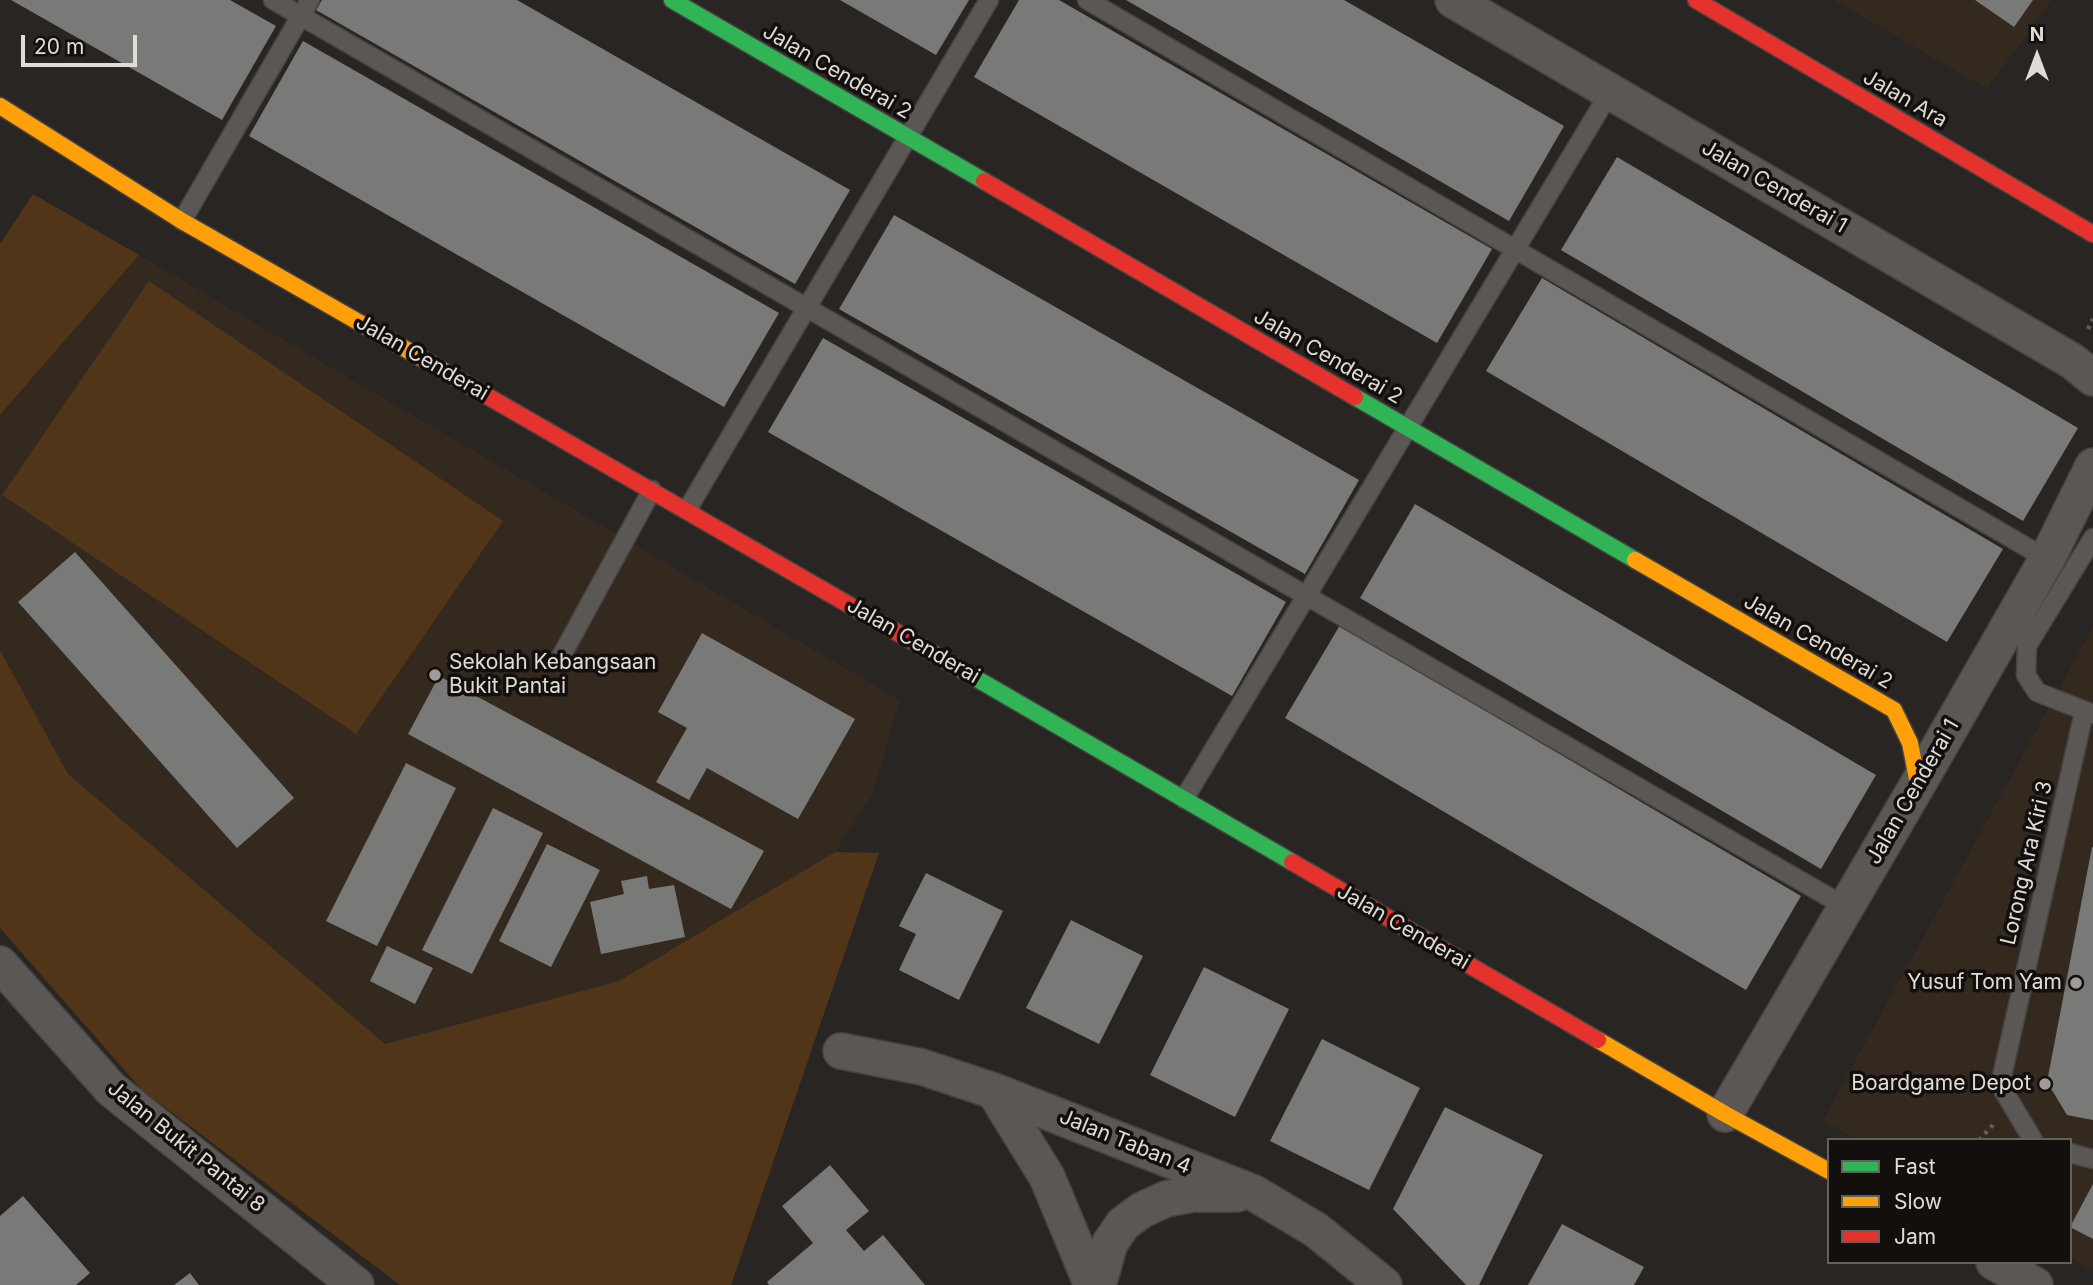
<!DOCTYPE html>
<style>
body{margin:0}
#map{position:relative;width:2093px;height:1285px;overflow:hidden;background:#292522;font-family:Inter,sans-serif}
canvas{display:block}
.legend{position:absolute;left:1827px;top:1138px;width:245px;height:126px;box-sizing:border-box;background:#120f0c;border:2px solid #64615d;margin:0;padding:9px 12px;list-style:none;font-size:21px;color:#e0dbd7}
.legend li{display:flex;align-items:center;gap:14px;height:35px}
.legend b{width:35px;border:2px solid #64615d}
.north{position:absolute;left:2002px;top:21px;width:70px;height:70px;-webkit-text-stroke:5px #120f0c;paint-order:stroke;rotate:0deg;font-size:19px;font-weight:700;line-height:28px;text-align:center;color:#e0dbd7}
.north::after{content:'';display:block;margin:auto;width:24px;height:32px;background:#e0dbd7;clip-path:polygon(50% 0,100% 100%,50% 72%,0 100%)}
.scale{position:absolute;left:21px;top:35px;width:116px;height:32px;box-sizing:border-box;border:4px solid #e0dbd7;border-top:0;padding-left:9px;font-size:21px;line-height:24px;white-space:nowrap;color:#e0dbd7;-webkit-text-stroke:5px #120f0c;paint-order:stroke}
</style>
<div id="map">
<canvas width="2093" height="1285"></canvas>
<ul class="legend">
<li><b style="height:9px;background:#30b455"></b>Fast</li>
<li><b style="height:9px;background:#ff9f0a"></b>Slow</li>
<li><b style="height:9px;background:#e5322d"></b>Jam</li>
</ul>
<div class="north">N</div>
<div class="scale">20 m</div>
</div>
<script>
const c = document.querySelector('canvas').getContext('2d');
c.lineJoin = 'round';
function fill(path, color) {
  c.fillStyle = color;
  c.fill(path, 'evenodd');
}
function toPath(rows) {
  const path = new Path2D();
  for (const r of rows) {
    path.moveTo(r[0], r[1]);
    for (let i = 2; i < r.length; i += 2) path.lineTo(r[i], r[i + 1]);
  }
  return path;
}
function trace(path, color, width, dash) {
  c.strokeStyle = color;
  c.lineWidth = width;
  c.lineCap = dash ? 'butt' : 'round';
  c.setLineDash(dash || []);
  c.stroke(path);
}
function write(font, color, halo, rows, align = 'center') {
  c.font = font + ' Inter,sans-serif';
  c.lineWidth = 7;
  c.setLineDash([]);
  c.textBaseline = 'middle';
  c.strokeStyle = halo;
  c.fillStyle = color;
  for (const [text, x, y, turn = 0] of rows) {
    c.save();
    c.translate(x, y);
    c.rotate((+turn || 0) * Math.PI / 180);
    c.textAlign = isNaN(turn) ? turn : align;
    if (halo) c.strokeText(text, 0, 0);
    c.fillText(text, 0, 0);
    c.restore();
  }
}
const built = toPath([
 [1834,0,2052,0,1987,89],
 [139,255,900,700,872,795,835,852,619,981,385,1044,68,774,0,650,0,415],
 [2093,627,2093,1270,2070,1257,2070,1140,1858,1140,1823,1120]
]);
const green = toPath([
 [33,194,139,255,0,415,0,244],
 [149,281,503,521,356,734,2,495],
 [0,650,68,774,385,1044,619,981,835,852,879,853,731,1285,400,1285,141,1089,0,928]
]);
const building = toPath([
 [11,0,230,0,276,26,222,120],
 [322,0,517,0,850,190,795,284,316,10],
 [840,0,969,0,936,55],
 [1019,0,1059,0,1492,249,1437,343,974,77],
 [1126,0,1344,0,1564,126,1509,221],
 [1975,0,2033,0,2014,27],
 [303,41,779,313,724,407,249,136],
 [1617,157,2078,428,2023,521,1561,250],
 [894,215,1359,480,1305,574,839,309],
 [1542,278,2003,549,1947,642,1486,371],
 [823,338,1286,602,1232,696,768,432],
 [1415,504,1876,775,1821,869,1360,598],
 [75,552,294,798,237,848,18,602],
 [1340,625,1801,896,1746,990,1285,718],
 [702,633,855,719,798,819,707,768,689,800,656,782,687,728,658,712],
 [439,676,764,851,731,909,408,734],
 [406,763,456,788,377,946,326,921],
 [493,808,543,833,472,974,422,950],
 [547,844,600,870,551,967,499,941],
 [2092,847,2093,847,2093,1120,2067,1115,2047,1082],
 [926,873,1003,911,959,1000,899,970,916,934,899,926],
 [647,876,649,889,674,885,685,937,601,954,590,902,624,894,621,881],
 [1071,920,1143,956,1099,1044,1026,1008],
 [387,946,433,968,415,1004,370,981],
 [1204,967,1289,1009,1235,1117,1150,1075],
 [1322,1039,1420,1088,1369,1190,1270,1141],
 [1445,1107,1543,1155,1479,1285,1466,1285,1393,1209],
 [830,1165,869,1211,846,1230,864,1251,883,1235,925,1285,769,1285,767,1282,813,1243,782,1206],
 [2093,1184,2093,1239,2070,1227],
 [23,1196,90,1273,76,1285,0,1285,0,1216],
 [1562,1224,1644,1267,1634,1285,1528,1285],
 [190,1273,199,1285,174,1285]
]);
const path = toPath([
 [2088,329,2093,319],
 [1979,1140,1993,1125]
]);
const lane = toPath([
 [273,0,1846,907],
 [1087,0,2047,559],
 [182,221,310,0],
 [687,510,989,0],
 [2093,538,2027,646,2026,675,2037,692,2093,714],
 [558,662,652,490],
 [1184,799,1610,92],
 [2033,1140,2000,1085,2084,712],
 [2070,1153,2093,1159]
]);
const street = toPath([
 [1453,0,2072,361,2093,378],
 [0,964,111,1089,356,1285],
 [841,1051,922,1067,994,1091,1254,1193,1316,1230,1384,1285],
 [994,1091,1047,1177,1092,1285],
 [1725,1114,1918,784,2047,559,2093,466],
 [1994,1262,2035,1285],
 [1098,1285,1110,1243,1123,1224,1142,1210,1166,1199,1193,1194,1237,1194]
]);
const fast = toPath([
 [672,0,984,181],
 [1355,397,1635,560],
 [929,651,1292,862]
]);
const slow = toPath([
 [0,106,182,221,449,374],
 [1635,560,1894,710,1910,743,1918,784],
 [1598,1040,1725,1114,1829,1171]
]);
const jam = toPath([
 [1696,0,2093,234],
 [984,181,1355,397],
 [449,374,929,651],
 [1292,862,1598,1040]
]);
const markers = [
 [435,675,7,"#a09b98"],
 [2076,983,7,"#a09b98"],
 [2045,1084,7,"#a09b98"]
];
const streetNames = [
 ["Jalan Cenderai 2",837,72,30],
 ["Jalan Ara",1905,99,30],
 ["Jalan Cenderai 1",1774,187,30],
 ["Jalan Cenderai 2",1328,357,30],
 ["Jalan Cenderai",422,358,30],
 ["Jalan Cenderai",913,641,30],
 ["Jalan Cenderai 2",1818,642,30],
 ["Jalan Cenderai 1",1913,792,-60],
 ["Lorong Ara Kiri 3",2027,863,-77],
 ["Jalan Cenderai",1403,927,30],
 ["Jalan Taban 4",1125,1142,22],
 ["Jalan Bukit Pantai 8",186,1147,39]
];
const poiNames = [
 ["Sekolah Kebangsaan",449,663,"left"],
 ["Bukit Pantai",449,687,"left"],
 ["Yusuf Tom Yam",2062,983],
 ["Boardgame Depot",2031,1084]
];
fill(built, '#33291f');
fill(green, '#513518');
fill(building, '#797a78');
trace(lane, '#464340', 21);
trace(street, '#464340', 38);
trace(fast, '#464340', 19);
trace(slow, '#464340', 19);
trace(jam, '#464340', 19);
trace(path, '#605e5c', 4.5, [3.5, 5]);
trace(lane, '#5a5755', 18);
trace(street, '#5a5755', 35);
trace(fast, '#30b455', 16);
trace(slow, '#ff9f0a', 16);
trace(jam, '#e5322d', 16);
for (const [x, y, r, color] of markers) {
  const dot = new Path2D();
  dot.arc(x, y, r, 0, 2 * Math.PI);
  c.fillStyle = color;
  c.fill(dot);
  trace(dot, '#120f0c', 2.5);
}
write('21px', '#e0dbd7', '#120f0c', streetNames);
write('21px', '#e0dbd7', '#120f0c', poiNames, 'right');
</script>
